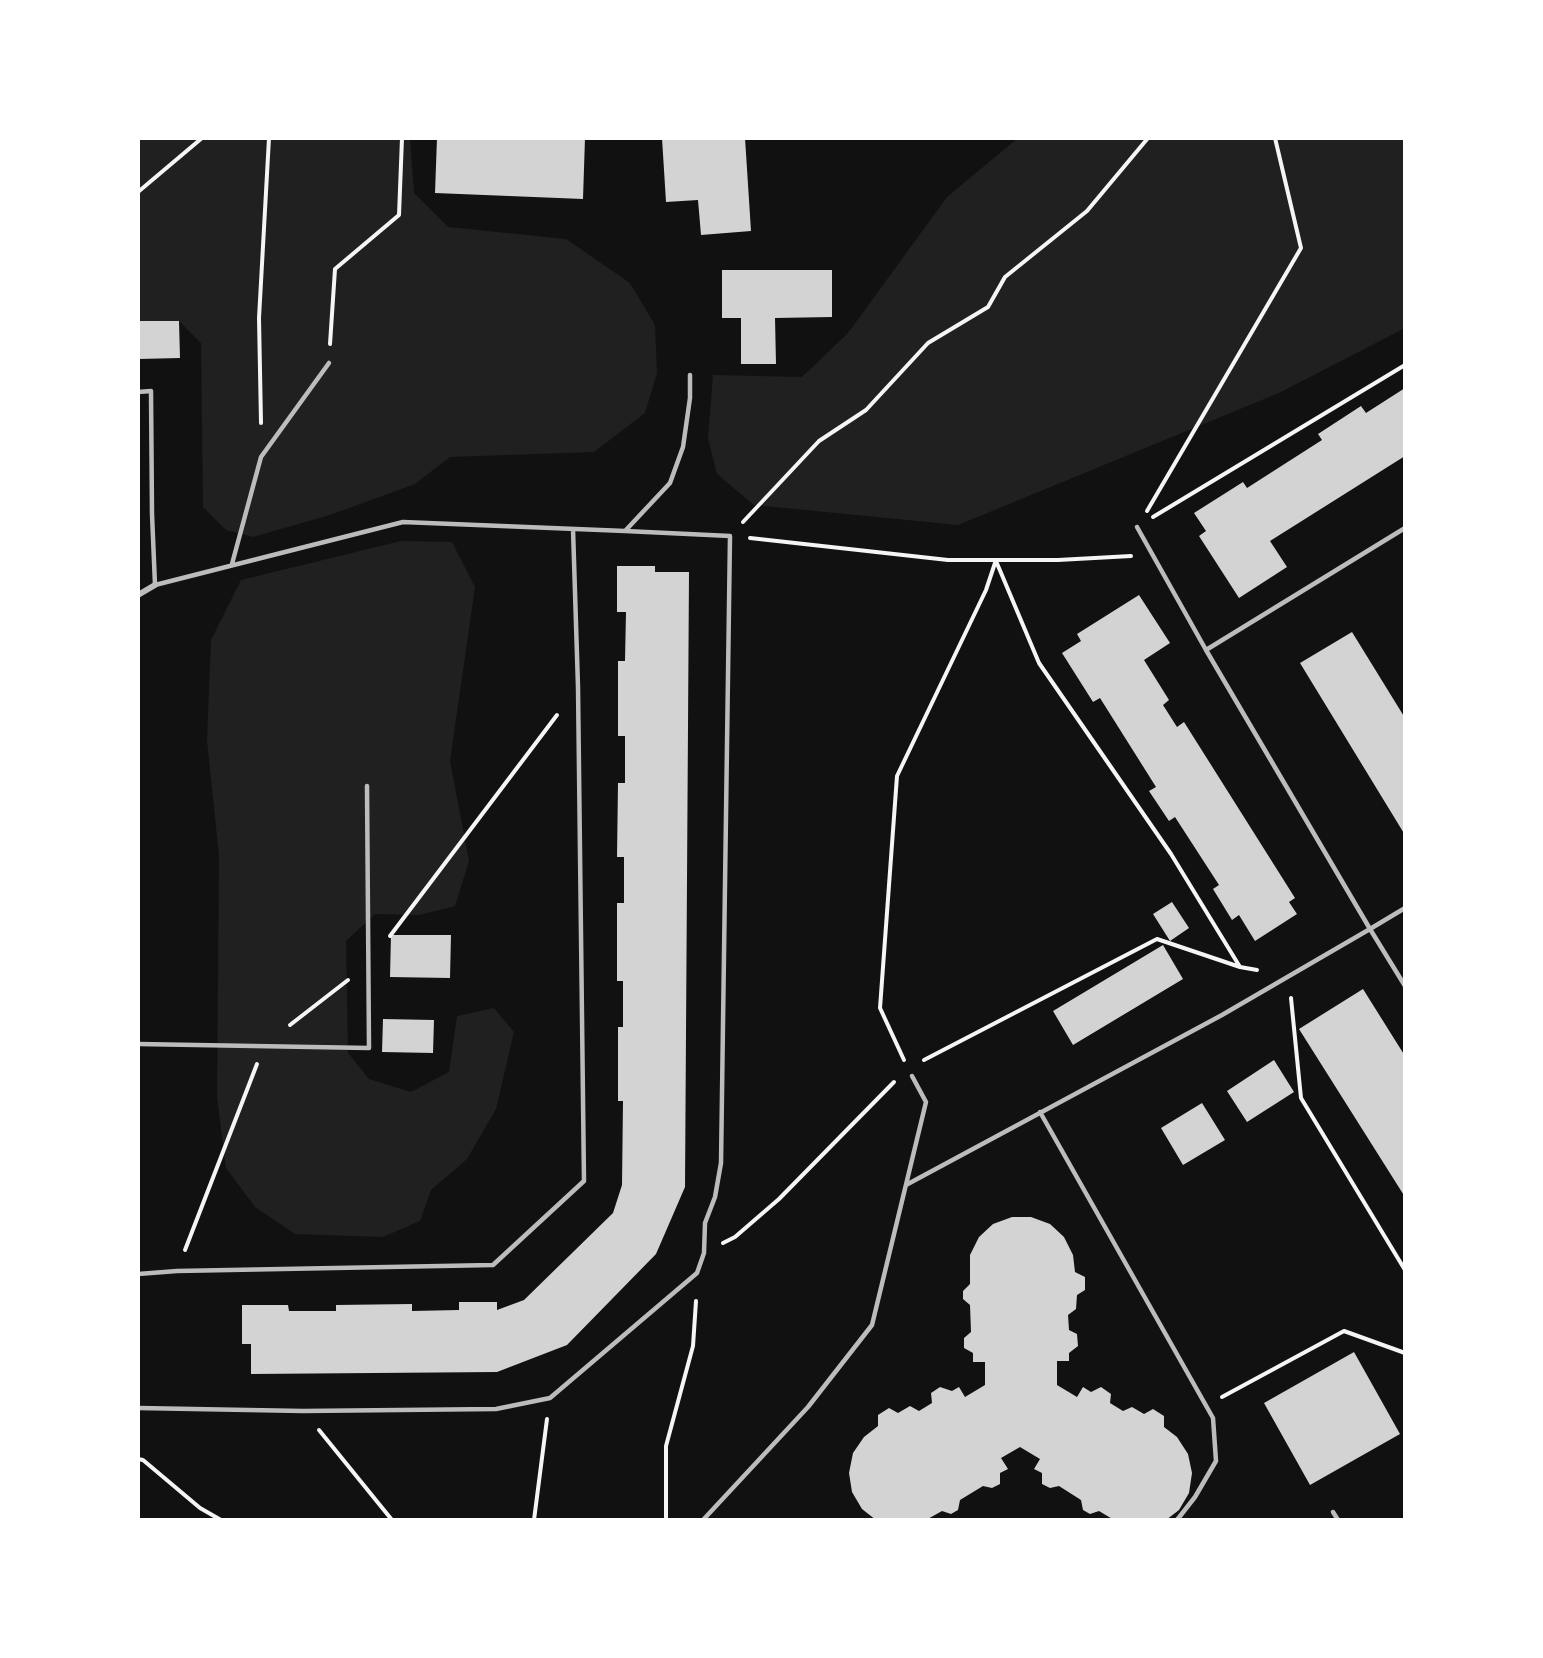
<!DOCTYPE html>
<style>
body{margin:0}
#map{position:relative;width:1543px;height:1658px;overflow:hidden;background:#111;font-family:"Sofia Sans Condensed",sans-serif}
canvas{display:block}
.frame{position:absolute;inset:0;border:140px solid #fff;pointer-events:none}
</style>
<div id="map">
<canvas width="1543" height="1658"></canvas>
<div class="frame"></div>
</div>
<script>
const c = document.querySelector('canvas').getContext('2d');
c.lineJoin = 'round';
function fill(path, color) {
  c.fillStyle = color;
  c.fill(path, 'evenodd');
}
function toPath(rows) {
  const path = new Path2D();
  for (const r of rows) {
    path.moveTo(r[0], r[1]);
    for (let i = 2; i < r.length; i += 2) path.lineTo(r[i], r[i + 1]);
  }
  return path;
}
function trace(path, color, width, dash) {
  c.strokeStyle = color;
  c.lineWidth = width;
  c.lineCap = dash ? 'butt' : 'round';
  c.setLineDash(dash || []);
  c.stroke(path);
}
const green = toPath([
 [138,138,410,138,414,193,448,227,566,239,630,283,655,325,657,373,645,413,594,452,450,457,415,484,330,515,253,537,226,530,203,507,201,343,179,321,138,321],
 [1018,138,1405,138,1405,328,1279,393,958,525,754,505,717,474,708,438,713,375,802,377,848,333,947,197],
 [401,541,452,542,475,587,450,761,469,861,455,906,419,915,375,914,346,941,348,1053,369,1079,411,1092,449,1072,457,1016,494,1008,514,1032,496,1109,467,1159,431,1190,420,1221,383,1237,295,1234,255,1207,226,1168,217,1097,219,856,207,740,211,640,241,580]
]);
const building = toPath([
 [437,138,585,138,583,199,435,193],
 [662,138,745,138,751,231,701,235,698,200,666,202],
 [722,270,832,270,832,317,775,318,776,364,741,364,741,318,722,318],
 [138,321,179,321,180,358,138,359],
 [1405,388,1405,456,1270,541,1287,567,1239,598,1199,536,1206,531,1194,513,1243,482,1247,488,1322,440,1318,434,1361,406,1366,413],
 [617,566,655,566,655,572,689,572,685,1187,656,1254,567,1345,497,1372,251,1374,251,1344,242,1344,242,1305,288,1305,289,1311,336,1311,336,1305,412,1304,412,1311,459,1310,459,1302,497,1302,497,1310,524,1300,613,1213,622,1185,623,1101,618,1101,618,1027,623,1027,623,981,617,981,617,903,624,903,624,857,617,857,618,783,625,783,625,736,618,736,618,661,625,661,626,612,617,612],
 [1139,595,1170,643,1144,660,1169,700,1163,705,1177,727,1184,722,1295,898,1289,902,1297,914,1255,941,1239,915,1232,920,1213,889,1219,885,1175,817,1169,821,1149,791,1156,787,1100,698,1093,702,1062,653,1081,641,1077,634],
 [1352,632,1405,718,1405,835,1300,663],
 [1172,902,1189,928,1170,941,1153,914],
 [391,935,451,935,450,978,390,977],
 [1163,945,1183,979,1073,1045,1053,1011],
 [1363,989,1405,1056,1405,1197,1299,1029],
 [383,1019,434,1020,433,1053,382,1052],
 [1274,1060,1294,1092,1247,1122,1227,1091],
 [1202,1103,1225,1140,1183,1165,1161,1128],
 [1012,1217,1031,1217,1050,1224,1064,1237,1073,1255,1075,1272,1085,1277,1085,1290,1077,1295,1076,1309,1068,1315,1069,1330,1077,1334,1078,1346,1069,1353,1069,1361,1057,1361,1057,1385,1077,1397,1083,1387,1091,1392,1101,1387,1111,1394,1110,1403,1123,1411,1132,1407,1144,1414,1153,1409,1164,1416,1164,1427,1177,1437,1188,1454,1192,1473,1189,1493,1179,1510,1166,1520,1114,1520,1099,1511,1090,1514,1083,1510,1081,1500,1059,1486,1050,1488,1042,1484,1042,1473,1034,1469,1040,1459,1020,1447,1001,1458,1008,1469,1000,1473,1000,1484,992,1488,983,1486,960,1500,958,1510,951,1514,942,1511,926,1520,876,1520,862,1509,852,1492,849,1473,853,1453,864,1437,878,1426,878,1415,889,1408,898,1413,910,1406,919,1411,932,1403,931,1393,940,1387,952,1391,959,1387,965,1397,985,1385,985,1362,973,1362,973,1353,964,1348,964,1338,971,1332,970,1305,963,1299,963,1291,970,1284,970,1255,979,1237,993,1224],
 [1354,1352,1400,1434,1310,1485,1264,1403]
]);
const path = toPath([
 [138,192,202,138],
 [330,344,335,269,399,215,402,138],
 [261,423,259,318,269,138],
 [1147,511,1301,248,1275,138],
 [1153,517,1405,365],
 [743,522,819,441,866,410,928,343,988,307,1005,277,1087,211,1148,138],
 [750,538,948,560,1058,560,1131,556],
 [996,561,1039,663,1171,854,1240,967],
 [390,936,557,715],
 [1291,998,1301,1098,1405,1270],
 [290,1025,348,980],
 [904,1060,880,1008,897,776,986,590,996,560],
 [924,1060,1157,939,1240,967,1257,970],
 [723,1243,735,1237,779,1199,894,1082],
 [185,1250,257,1064],
 [1222,1397,1344,1331,1405,1353],
 [319,1430,392,1520],
 [138,1459,143,1460,200,1508,221,1520],
 [534,1520,547,1419],
 [666,1520,666,1446,693,1346,696,1301]
]);
const service = toPath([
 [138,392,151,391,152,514,155,585,403,522,625,531,670,483,683,447,690,398,690,375],
 [1137,527,1206,650],
 [1405,528,1206,650,1370,929,1405,908],
 [232,564,261,457,329,363],
 [138,1044,369,1048,367,786],
 [1040,1112,1213,1418,1216,1461,1195,1497,1177,1520],
 [906,1185,1222,1015,1370,929,1405,986],
 [138,1274,177,1271,493,1265,584,1181,578,687,573,529],
 [138,1408,303,1411,496,1409,550,1398,697,1273,704,1253,705,1223,715,1197,721,1163,730,536,625,531],
 [1333,1512,1338,1520],
 [703,1520,808,1407,872,1325,926,1102,912,1076]
]);
const minor = toPath([
 [138,595,155,585]
]);
fill(green, '#202020');
fill(building, '#d3d3d3');
trace(path, '#f5f5f5', 4);
trace(service, '#bcbcbc', 4.5);
trace(minor, '#bcbcbc', 6);
</script>
